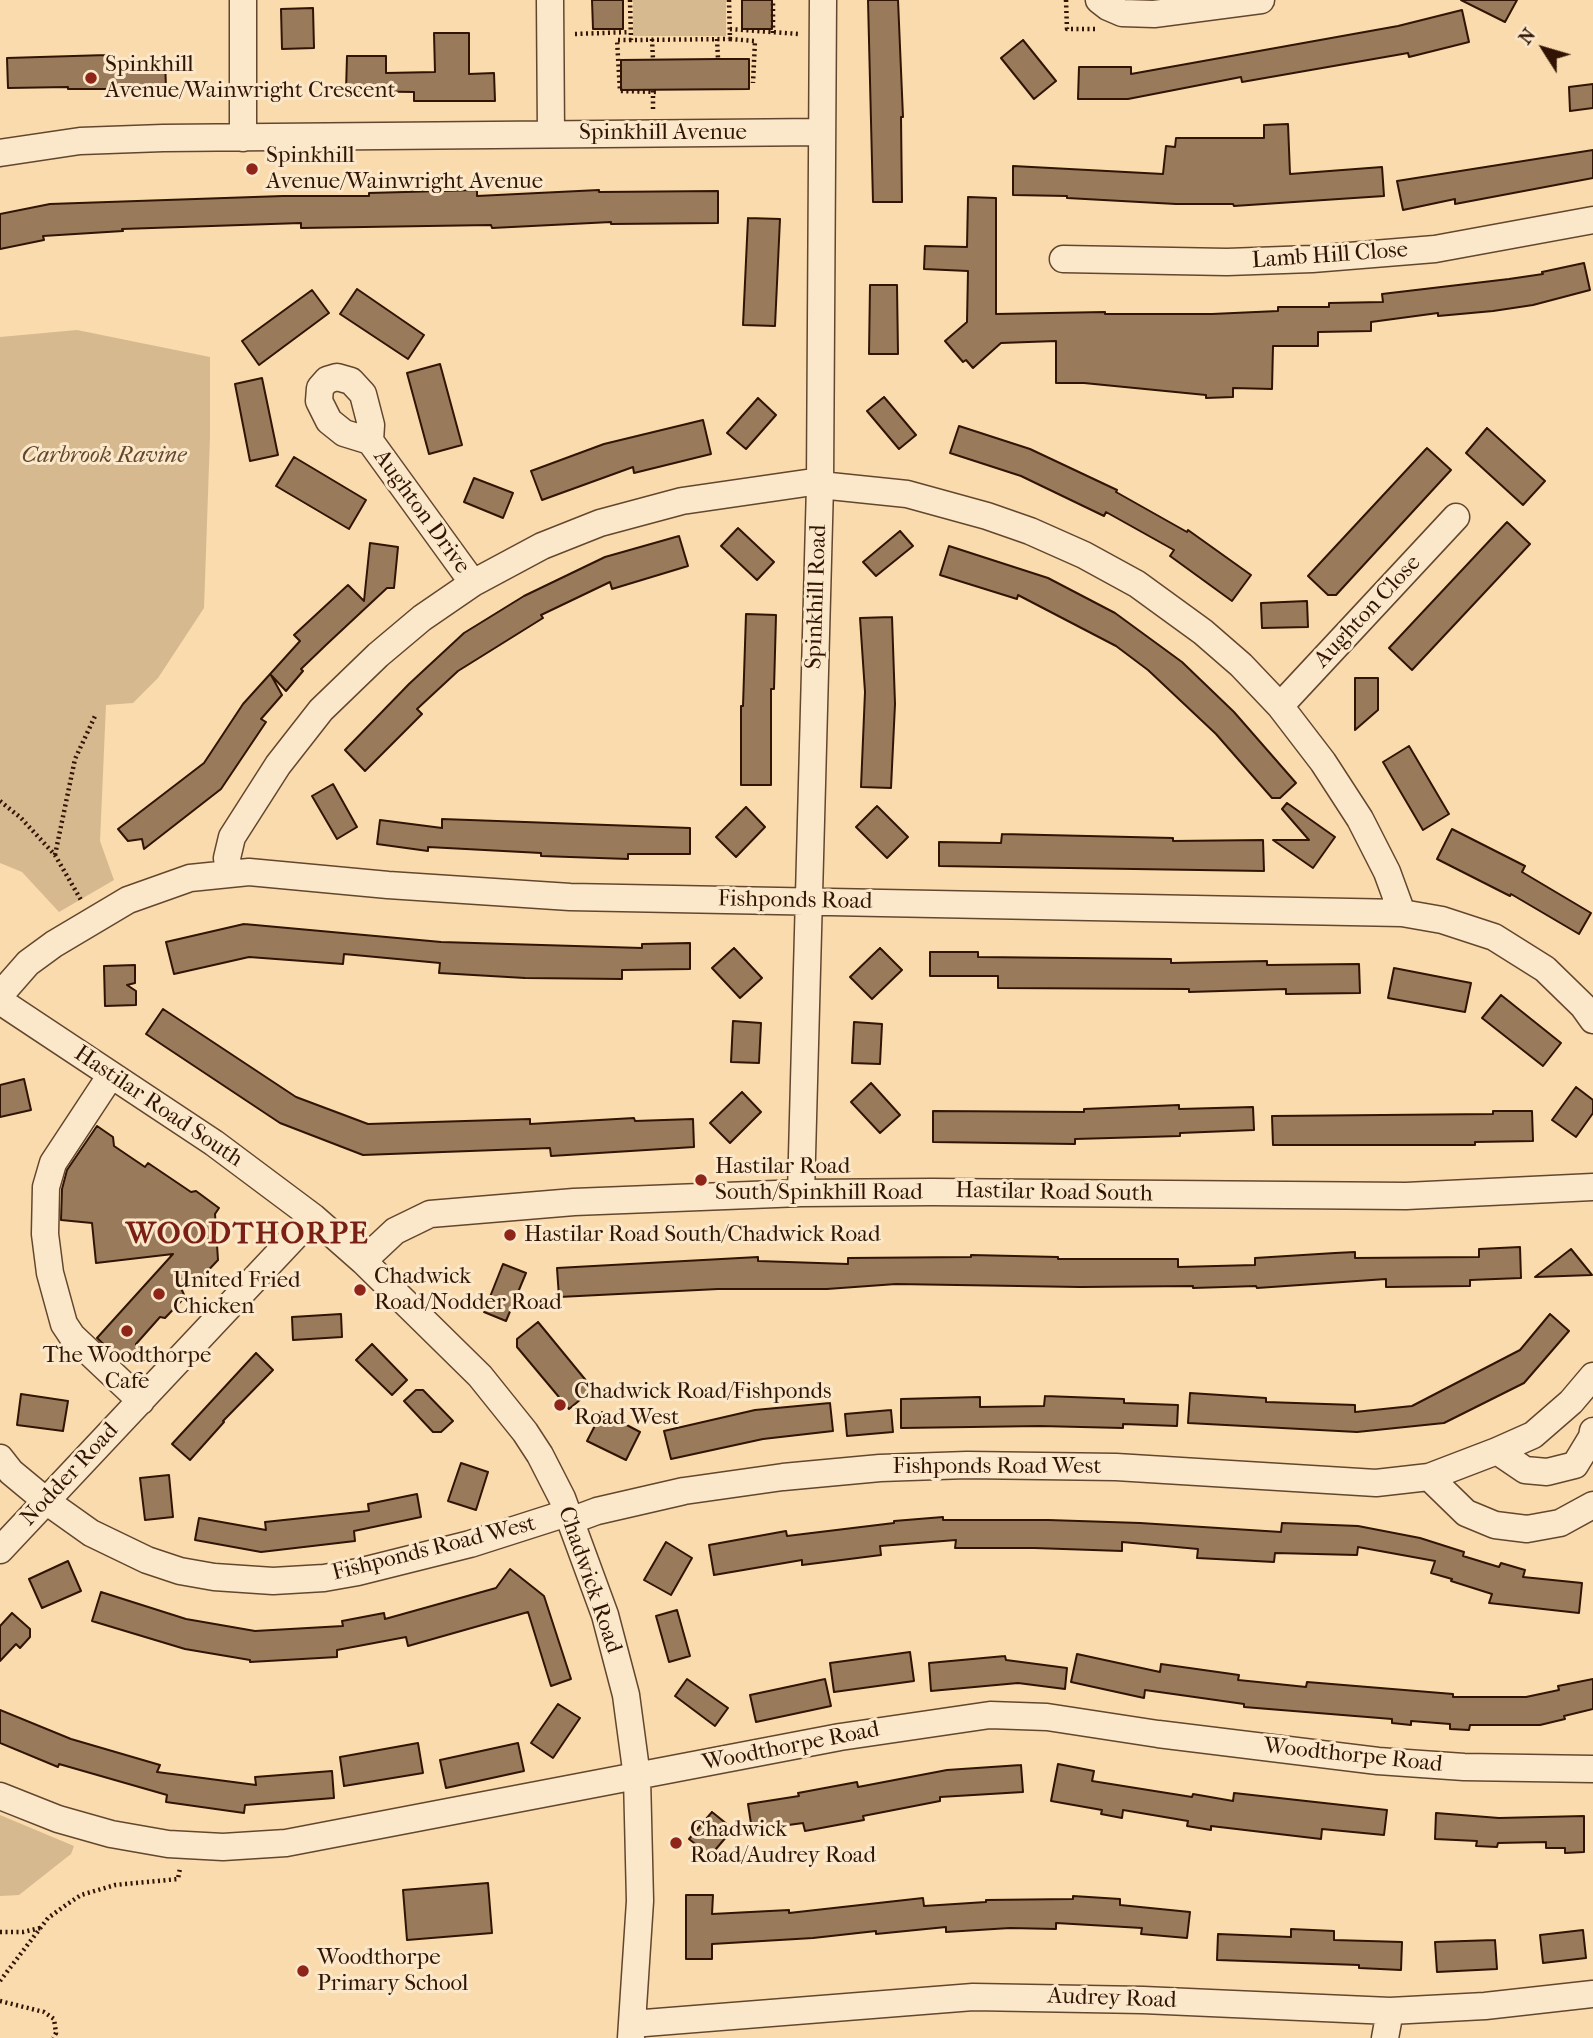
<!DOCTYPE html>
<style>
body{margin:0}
#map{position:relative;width:1593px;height:2038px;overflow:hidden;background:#f9dbad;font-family:"IM FELL French Canon",serif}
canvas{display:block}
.north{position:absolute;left:1509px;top:14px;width:70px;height:70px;-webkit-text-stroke:5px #fbe8ca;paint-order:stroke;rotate:307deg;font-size:19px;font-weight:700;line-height:28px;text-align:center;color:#311404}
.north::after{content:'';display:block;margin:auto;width:24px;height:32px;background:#311404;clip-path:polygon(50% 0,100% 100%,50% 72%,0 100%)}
</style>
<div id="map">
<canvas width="1593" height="2038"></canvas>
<div class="north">N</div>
</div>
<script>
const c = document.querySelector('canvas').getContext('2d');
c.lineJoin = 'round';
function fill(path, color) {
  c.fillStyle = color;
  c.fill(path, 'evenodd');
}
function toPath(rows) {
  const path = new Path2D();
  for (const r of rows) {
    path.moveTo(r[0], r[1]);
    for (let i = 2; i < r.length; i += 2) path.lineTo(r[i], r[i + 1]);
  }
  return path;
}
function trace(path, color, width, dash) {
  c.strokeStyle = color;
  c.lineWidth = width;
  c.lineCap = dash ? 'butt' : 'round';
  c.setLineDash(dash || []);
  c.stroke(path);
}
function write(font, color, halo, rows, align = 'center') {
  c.font = font + ' "IM FELL French Canon",serif';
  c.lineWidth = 6;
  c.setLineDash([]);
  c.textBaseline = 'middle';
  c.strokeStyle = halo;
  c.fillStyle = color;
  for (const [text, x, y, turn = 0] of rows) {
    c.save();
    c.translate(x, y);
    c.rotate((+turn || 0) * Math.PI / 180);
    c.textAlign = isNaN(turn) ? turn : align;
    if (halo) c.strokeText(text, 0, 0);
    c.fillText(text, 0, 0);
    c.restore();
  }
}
const green = toPath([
 [633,0,726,0,726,36,633,36],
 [77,330,210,357,210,437,204,608,158,678,133,703,106,705,100,841,114,880,59,912,22,872,0,863,0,337],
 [0,1815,74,1846,71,1854,19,1895,0,1896]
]);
const building = toPath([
 [592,0,623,0,623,29,593,29,592,0],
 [742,0,772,0,772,29,742,29,742,0],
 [868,0,898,0,903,117,901,117,902,202,873,202,868,0],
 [1461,0,1517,0,1505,22,1461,0],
 [313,8,314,48,282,49,281,9,313,8],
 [1462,10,1469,42,1409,57,1408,53,1242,82,1241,77,1128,99,1078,99,1079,67,1131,67,1131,74,1398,26,1462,10],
 [434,33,469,33,469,74,494,73,495,101,414,101,414,92,346,91,347,56,386,56,386,73,435,72,434,33],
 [1023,40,1056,81,1034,99,1001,58,1023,40],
 [107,55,108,60,165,59,166,89,68,89,68,87,8,88,7,58,107,55],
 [718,59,749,59,749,89,621,90,621,60,718,59],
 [1593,84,1593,108,1570,111,1569,87,1593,84],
 [1288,124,1290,174,1382,167,1384,196,1234,206,1233,204,1176,204,1067,198,1067,196,1013,195,1013,166,1163,174,1166,146,1175,147,1176,138,1264,138,1264,125,1288,124],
 [1593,150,1593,178,1455,204,1455,199,1403,210,1397,181,1593,150],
 [477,190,477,196,599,190,599,192,718,191,718,223,611,224,611,222,492,228,491,225,301,228,301,223,122,229,123,231,43,236,44,240,0,249,0,214,50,204,283,196,369,196,369,193,477,190],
 [968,197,996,198,996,314,1105,312,1105,314,1212,314,1278,311,1278,307,1329,307,1329,303,1383,302,1382,294,1509,279,1543,274,1542,272,1584,263,1590,290,1533,305,1493,311,1438,316,1438,313,1371,322,1371,331,1318,332,1318,346,1273,346,1272,389,1233,388,1233,397,1206,398,1206,395,1084,383,1056,383,1056,341,1001,343,973,368,966,360,963,362,945,341,967,322,968,271,924,269,925,246,967,247,968,197],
 [748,218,780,219,775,326,743,325,748,218],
 [870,285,897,285,898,354,869,354,870,285],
 [357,289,424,335,408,359,340,314,357,289],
 [312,290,329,313,259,365,242,341,312,290],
 [440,364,462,445,429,454,407,373,440,364],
 [262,378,278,455,250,461,235,384,262,378],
 [884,397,916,435,899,449,867,411,884,397],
 [758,398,776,415,746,449,727,433,758,398],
 [703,420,711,454,634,473,633,467,542,500,531,471,604,444,703,420],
 [959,426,1030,449,1117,490,1116,492,1187,532,1188,530,1251,575,1232,601,1170,556,1174,550,1106,512,1104,516,1021,476,950,453,959,426],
 [1487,428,1545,481,1523,505,1466,453,1487,428],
 [1427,448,1451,470,1336,595,1328,595,1308,576,1427,448],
 [294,457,366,500,349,529,276,486,294,457],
 [474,478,513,493,503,518,464,502,474,478],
 [1507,522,1530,544,1412,670,1389,648,1507,522],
 [738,528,774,562,757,580,721,546,738,528],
 [900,531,913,546,876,576,863,562,900,531],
 [679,536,688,566,612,589,610,582,541,615,543,618,458,671,417,709,422,714,365,771,345,750,409,684,464,633,524,596,605,557,679,536],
 [370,543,398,547,394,588,387,588,327,644,301,669,303,671,286,691,271,675,282,695,261,719,266,722,221,789,144,849,142,839,128,841,118,829,204,763,243,704,300,641,294,635,348,585,364,601,370,543],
 [949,546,1048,578,1115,613,1182,662,1234,712,1296,783,1280,798,1272,798,1216,734,1148,670,1116,646,1018,595,1017,599,940,575,949,546],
 [1307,601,1308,627,1262,628,1261,603,1307,601],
 [746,614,776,615,774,689,771,689,771,785,741,785,741,706,743,706,746,614],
 [892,617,895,704,891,788,861,787,865,692,860,618,892,617],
 [1355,678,1378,678,1378,710,1355,730,1355,678],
 [1409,746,1449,814,1423,830,1383,762,1409,746],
 [333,784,357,827,337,839,312,796,333,784],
 [1287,803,1335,837,1313,868,1273,840,1309,840,1282,809,1287,803],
 [877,806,908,837,887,858,856,827,877,806],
 [746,807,765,827,736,857,716,837,746,807],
 [442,819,690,828,690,854,628,854,628,859,541,856,541,853,428,847,428,851,377,844,380,820,442,828,442,819],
 [1452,829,1525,866,1522,872,1591,913,1579,934,1511,894,1510,896,1437,859,1452,829],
 [1002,834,1173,838,1173,841,1263,840,1264,871,939,866,939,842,1001,843,1002,834],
 [244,924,441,942,642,948,642,944,690,943,690,969,622,970,622,979,525,978,439,973,440,963,344,954,343,964,249,957,174,974,166,942,244,924],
 [734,948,762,978,740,998,712,968,734,948],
 [880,948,902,970,872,999,850,977,880,948],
 [930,952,978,952,978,957,1171,959,1171,963,1267,961,1267,965,1359,964,1360,993,1286,994,1286,989,1189,992,1189,989,998,988,998,976,930,976,930,952],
 [135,965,135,983,127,985,136,991,136,1005,105,1006,104,966,135,965],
 [1394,968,1471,983,1465,1012,1388,998,1394,968],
 [1501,995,1561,1043,1543,1066,1482,1018,1501,995],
 [163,1009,296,1097,368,1124,530,1119,530,1124,634,1118,635,1121,693,1119,694,1147,551,1156,550,1148,363,1155,280,1123,146,1034,163,1009],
 [733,1021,761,1023,759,1063,731,1062,733,1021],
 [854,1022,882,1024,880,1064,852,1063,854,1022],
 [24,1079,31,1110,0,1117,0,1085,24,1079],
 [871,1083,900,1115,880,1133,851,1102,871,1083],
 [1576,1087,1593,1100,1593,1113,1576,1137,1552,1120,1576,1087],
 [742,1092,761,1112,730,1143,710,1123,742,1092],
 [1179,1105,1179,1109,1253,1107,1254,1130,1180,1133,1180,1136,1075,1139,1075,1144,933,1142,933,1111,1084,1112,1084,1109,1179,1105],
 [1493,1111,1532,1111,1533,1141,1475,1142,1475,1145,1273,1145,1272,1116,1493,1114,1493,1111],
 [97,1126,113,1137,114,1146,145,1167,148,1163,191,1192,196,1191,219,1208,215,1214,218,1260,201,1278,177,1279,185,1297,165,1318,160,1317,136,1344,136,1349,124,1363,97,1338,173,1254,96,1263,92,1223,61,1220,62,1189,67,1170,97,1126],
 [1520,1247,1521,1278,1470,1280,1470,1286,1386,1287,1386,1279,1257,1288,1256,1286,1193,1288,1193,1286,1080,1287,896,1284,827,1289,718,1289,559,1297,557,1268,758,1257,758,1261,848,1264,848,1258,971,1257,971,1255,1058,1257,1058,1259,1178,1259,1178,1267,1255,1265,1255,1258,1335,1253,1355,1252,1355,1258,1479,1257,1479,1249,1520,1247],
 [1571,1249,1592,1275,1535,1277,1571,1249],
 [503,1264,526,1273,506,1321,484,1312,503,1264],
 [341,1314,342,1337,293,1340,292,1317,341,1314],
 [1550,1314,1569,1331,1524,1383,1444,1423,1357,1432,1188,1423,1190,1393,1266,1398,1266,1402,1355,1405,1355,1412,1412,1406,1520,1350,1550,1314],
 [538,1322,593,1389,569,1409,517,1347,517,1339,538,1322],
 [372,1344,407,1380,392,1395,356,1360,372,1344],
 [256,1353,273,1370,223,1421,224,1422,190,1460,172,1444,256,1353],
 [416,1390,423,1390,453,1421,441,1432,433,1432,404,1401,416,1390],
 [21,1394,68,1401,63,1431,17,1425,21,1394],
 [1045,1396,1124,1399,1124,1403,1178,1405,1177,1426,1123,1424,1123,1428,1040,1426,901,1428,901,1399,980,1397,980,1407,1044,1406,1045,1396],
 [830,1403,833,1431,763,1439,671,1459,664,1431,755,1410,830,1403],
 [891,1410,893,1432,847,1436,845,1414,891,1410],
 [602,1412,640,1432,626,1460,587,1441,602,1412],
 [461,1463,488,1472,476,1510,448,1501,461,1463],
 [169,1475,173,1517,145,1520,140,1478,169,1475],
 [417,1494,421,1517,354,1531,355,1541,261,1552,195,1540,199,1518,266,1530,265,1522,369,1511,368,1504,417,1494],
 [943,1517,943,1520,1048,1520,1140,1523,1281,1532,1282,1523,1358,1526,1420,1538,1464,1552,1463,1556,1499,1567,1501,1563,1525,1570,1523,1577,1582,1583,1579,1613,1489,1603,1492,1594,1451,1581,1452,1579,1431,1573,1435,1561,1358,1547,1357,1555,1275,1553,1274,1562,1197,1558,1198,1549,1122,1542,1122,1551,1034,1548,955,1548,956,1540,880,1546,881,1555,802,1565,802,1560,714,1575,709,1545,786,1531,787,1536,894,1523,894,1521,943,1517],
 [666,1542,692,1558,671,1595,644,1580,666,1542],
 [68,1561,81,1591,42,1608,29,1579,68,1561],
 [510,1569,544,1596,571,1679,551,1686,528,1612,408,1646,406,1637,337,1650,337,1657,250,1662,250,1660,185,1649,92,1621,101,1592,186,1619,255,1631,343,1626,342,1621,384,1613,385,1619,496,1588,510,1569],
 [677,1610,690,1656,669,1662,656,1616,677,1610],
 [12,1613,30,1629,30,1637,20,1648,16,1644,0,1661,0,1626,12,1613],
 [910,1652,914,1681,834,1692,830,1663,910,1652],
 [1077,1654,1160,1672,1161,1664,1239,1675,1238,1680,1258,1682,1306,1687,1307,1682,1453,1694,1453,1697,1526,1697,1559,1690,1558,1686,1593,1679,1593,1709,1564,1716,1565,1719,1540,1725,1470,1725,1469,1730,1450,1729,1450,1724,1411,1721,1411,1725,1392,1723,1392,1719,1244,1707,1244,1704,1145,1690,1144,1698,1071,1682,1077,1654],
 [1005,1656,1006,1660,1067,1668,1065,1689,1018,1683,931,1691,929,1663,1005,1656],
 [687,1679,728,1708,715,1726,675,1696,687,1679],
 [825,1679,831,1706,756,1722,750,1695,825,1679],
 [558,1704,580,1718,553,1758,531,1743,558,1704],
 [0,1710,71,1739,160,1765,157,1772,256,1785,255,1777,332,1771,334,1798,245,1805,244,1813,166,1802,167,1795,59,1764,58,1767,0,1743,0,1710],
 [418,1743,423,1773,344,1786,340,1757,418,1743],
 [518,1743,524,1771,446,1788,440,1760,518,1743],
 [1058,1764,1094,1771,1092,1781,1192,1797,1193,1794,1233,1801,1234,1793,1387,1810,1384,1835,1322,1829,1321,1839,1211,1826,1211,1830,1187,1826,1188,1821,1123,1810,1122,1818,1101,1814,1102,1810,1051,1801,1058,1764],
 [1021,1765,1023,1792,940,1797,940,1801,863,1816,864,1820,805,1831,803,1823,752,1830,748,1804,799,1796,798,1793,857,1782,858,1787,947,1770,1021,1765],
 [712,1812,733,1829,710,1856,689,1839,712,1812],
 [1436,1813,1499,1818,1584,1816,1584,1852,1565,1853,1565,1848,1546,1848,1546,1842,1498,1843,1497,1847,1476,1846,1477,1841,1435,1839,1436,1813],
 [488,1883,492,1933,407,1940,403,1890,488,1883],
 [686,1895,713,1895,712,1914,789,1910,789,1913,923,1898,924,1906,986,1902,986,1900,1073,1899,1073,1896,1120,1899,1120,1905,1190,1912,1187,1938,1141,1934,1142,1928,1056,1923,1056,1929,1010,1928,946,1932,946,1927,876,1934,876,1931,813,1938,712,1944,712,1959,686,1959,686,1895],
 [1291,1929,1334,1931,1334,1940,1402,1942,1401,1970,1359,1968,1359,1965,1217,1960,1218,1934,1291,1937,1291,1929],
 [1583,1930,1586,1958,1543,1963,1540,1935,1583,1930],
 [1495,1940,1497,1969,1437,1972,1435,1942,1495,1940]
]);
const path = toPath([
 [630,0,631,40,730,39,729,0],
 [1066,0,1067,29,1095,29],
 [730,29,799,34],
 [773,33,773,0],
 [575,34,630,32],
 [652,39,653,60],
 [717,39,718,59],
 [730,39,755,41,753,83],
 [631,40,617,40,620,91,659,92],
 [653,109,653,89],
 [0,801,21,818,55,855,81,900],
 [55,855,75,759,95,716],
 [0,1932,23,1932,40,1928],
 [0,1981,48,1918,66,1905,81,1895,115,1885,178,1879,180,1868],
 [0,2001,44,2012,54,2019,56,2033,53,2038]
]);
const minor = toPath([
 [243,0,243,138],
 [550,0,551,134],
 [1099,0,1108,7,1122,13,1154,14,1261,0],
 [0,153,80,141,163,138,822,132],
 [1063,259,1227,262,1312,259,1435,249,1593,220],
 [370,441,371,425,363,394,351,381,337,377,327,380,320,388,319,401,329,421,344,433,370,441,473,583],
 [820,485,907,494,987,516,1030,531,1084,555,1137,584,1203,632,1241,665,1280,706,1323,762,1360,819,1387,872,1402,913],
 [1280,706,1456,517],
 [229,873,227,858,232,837,278,765,321,710,378,655,422,618,473,583,542,546,600,523,682,501,820,481],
 [0,995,28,963,54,944,128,900,190,878,249,872,388,885,570,897,1402,913,1442,920,1494,937,1545,969,1583,1006,1593,1020],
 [0,1001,214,1143,313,1217,363,1261,480,1376,525,1432,540,1455,562,1498,605,1615,626,1695,637,1777,640,1901,631,2038],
 [111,1075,53,1163,46,1187,45,1234,50,1273,64,1324,72,1336,141,1401],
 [801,1193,820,485,823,0],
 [363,1261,395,1231,430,1214,574,1202,801,1193,932,1192,1406,1196,1593,1187],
 [1497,1451,1525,1470,1547,1472,1575,1465,1592,1437,1593,1431],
 [0,1458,11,1472,46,1501,91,1533,147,1560,180,1571,214,1577,273,1581,324,1578,358,1572,470,1544,567,1513],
 [1429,1477,1466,1513,1495,1525,1527,1529,1560,1523,1593,1505],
 [570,1521,597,1511,684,1491,783,1477,880,1468,967,1465,1116,1467,1376,1483,1429,1477,1497,1451,1533,1435,1571,1402,1593,1376],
 [0,1550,313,1217],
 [0,1796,58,1819,111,1834,168,1844,223,1847,286,1843,840,1737,990,1715,1047,1717,1158,1734,1378,1761,1464,1767,1593,1769],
 [632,2024,973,1997,1143,2000,1390,2011,1485,2006,1593,1994],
 [1385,2038,1390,2011]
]);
const markers = [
 [91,78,7,"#8f2418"],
 [252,169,7,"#8f2418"],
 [701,1180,7,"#8f2418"],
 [510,1235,7,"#8f2418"],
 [360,1290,7,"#8f2418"],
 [159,1294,7,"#8f2418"],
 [127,1331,7,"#8f2418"],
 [560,1405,7,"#8f2418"],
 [676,1843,7,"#8f2418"],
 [303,1971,7,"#8f2418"]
];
const poiNames = [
 ["Spinkhill",105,65],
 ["Avenue/Wainwright Crescent",105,91],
 ["Spinkhill",266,156],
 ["Avenue/Wainwright Avenue",266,182],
 ["Hastilar Road",715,1167],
 ["South/Spinkhill Road",715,1193],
 ["Hastilar Road South/Chadwick Road",524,1235],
 ["Chadwick",374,1277],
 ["Road/Nodder Road",374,1303],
 ["United Fried",173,1281],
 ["Chicken",173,1307],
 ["The Woodthorpe",127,1356,"center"],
 ["Cafe",127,1382,"center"],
 ["Chadwick Road/Fishponds",574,1392],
 ["Road West",574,1418],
 ["Chadwick",690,1830],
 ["Road/Audrey Road",690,1856],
 ["Woodthorpe",317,1958],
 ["Primary School",317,1984]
];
const streetNames = [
 ["Spinkhill Avenue",663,133],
 ["Lamb Hill Close",1330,256,-4],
 ["Aughton Drive",421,512,54],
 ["Spinkhill Road",817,597,-88],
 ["Aughton Close",1368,612,-47],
 ["Fishponds Road",795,901,1],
 ["Hastilar Road South",158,1107,34],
 ["Hastilar Road South",1054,1193,1],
 ["Fishponds Road West",997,1467],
 ["Nodder Road",70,1475,-47],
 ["Fishponds Road West",434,1549,-14],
 ["Chadwick Road",589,1580,71],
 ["Woodthorpe Road",791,1747,-11],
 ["Woodthorpe Road",1353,1756,6],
 ["Audrey Road",1112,1999,2]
];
const parkNames = [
 ["Carbrook Ravine",104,456]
];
const districtNames = [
 ["WOODTHORPE",248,1236]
];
fill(green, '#d7b990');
fill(building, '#997b5c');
trace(building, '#311404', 2);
trace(minor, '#63462e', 29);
trace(path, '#311404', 4.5, [2, 3.5]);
trace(minor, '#fbe8ca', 26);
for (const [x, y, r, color] of markers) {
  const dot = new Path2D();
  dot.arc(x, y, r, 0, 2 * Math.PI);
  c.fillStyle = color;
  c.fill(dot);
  trace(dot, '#fbe8ca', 2.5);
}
write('23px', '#311404', '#fbe8ca', poiNames, 'left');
write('23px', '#311404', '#fbe8ca', streetNames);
write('italic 23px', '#63462e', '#fbe8ca', parkNames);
c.letterSpacing = '2px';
write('bold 30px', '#7a1f14', '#fbe8ca', districtNames);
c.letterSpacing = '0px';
</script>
